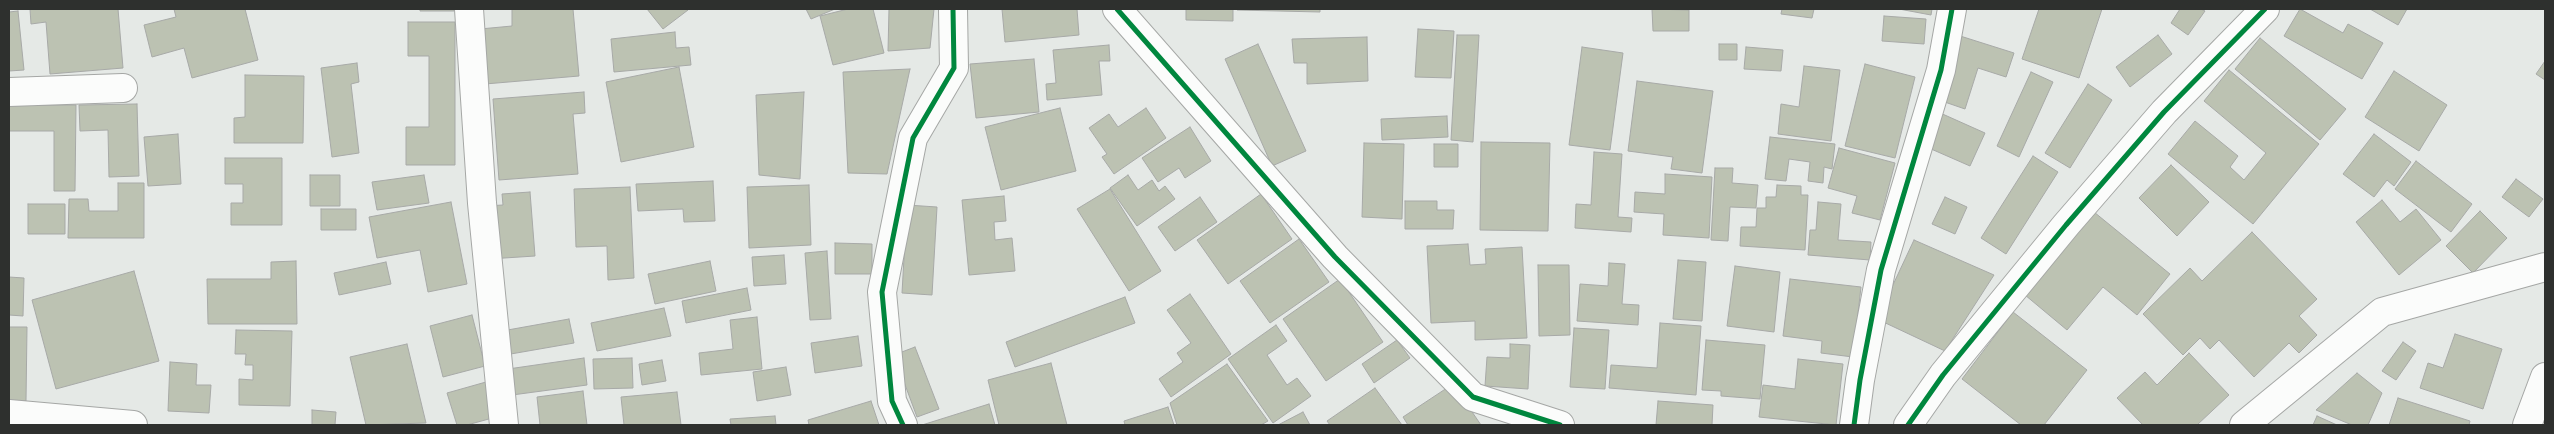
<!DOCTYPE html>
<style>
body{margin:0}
#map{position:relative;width:2554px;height:434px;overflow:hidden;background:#e5e9e6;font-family:"Titillium Web",sans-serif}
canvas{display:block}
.frame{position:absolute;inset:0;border:10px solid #2e302e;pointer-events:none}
</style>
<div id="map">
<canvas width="2554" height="434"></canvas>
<div class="frame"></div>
</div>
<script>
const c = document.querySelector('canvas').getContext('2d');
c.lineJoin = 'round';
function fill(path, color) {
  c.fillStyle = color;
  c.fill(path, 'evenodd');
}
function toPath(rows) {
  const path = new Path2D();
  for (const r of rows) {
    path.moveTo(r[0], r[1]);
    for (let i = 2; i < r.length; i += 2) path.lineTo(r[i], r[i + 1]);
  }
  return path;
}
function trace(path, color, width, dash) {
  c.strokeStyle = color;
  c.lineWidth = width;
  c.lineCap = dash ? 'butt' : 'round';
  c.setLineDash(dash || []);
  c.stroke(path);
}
const building = toPath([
 [30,9,118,9,123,68,50,74,46,22,31,24,30,9],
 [174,9,245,9,258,60,192,78,184,48,152,57,144,25,176,17,174,9],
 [420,9,454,9,454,11,420,11,420,9],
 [512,9,573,9,579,76,485,84,480,29,512,26,512,9],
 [647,9,687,9,688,10,663,29,647,9],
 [806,9,835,9,811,19,806,9],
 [848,9,873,9,884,53,833,65,820,16,848,9],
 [889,9,934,9,930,48,888,51,889,9],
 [1002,9,1077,9,1079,35,1005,42,1002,9],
 [1186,9,1233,9,1233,21,1186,20,1186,9],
 [1237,9,1320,9,1320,12,1237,10,1237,9],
 [1652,9,1689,10,1689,31,1653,31,1652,9],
 [1782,9,1814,9,1812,18,1781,14,1782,9],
 [1899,9,1932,9,1931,15,1899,9],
 [2039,9,2102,9,2079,78,2022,59,2039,9],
 [2180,9,2201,9,2205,11,2188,35,2171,23,2180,9],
 [2300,9,2343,33,2348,24,2383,43,2362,79,2284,36,2300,9],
 [2370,9,2407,9,2398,25,2370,9],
 [18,11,24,70,9,71,9,12,18,11],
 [1884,16,1926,19,1924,44,1882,41,1884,16],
 [408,22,455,22,455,165,406,165,406,127,429,127,429,56,408,56,408,22],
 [1418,29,1454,31,1451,78,1415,77,1418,29],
 [675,32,676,48,689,47,691,65,614,72,611,39,675,32],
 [1457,35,1479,35,1473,142,1451,140,1457,35],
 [1957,35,2014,53,2006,77,1978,68,1965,109,1936,99,1957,35],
 [2158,35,2172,54,2130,87,2116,67,2158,35],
 [1367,37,1368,81,1307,84,1307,63,1294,63,1292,39,1367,37],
 [2260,38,2346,109,2320,140,2235,69,2260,38],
 [1258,44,1306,151,1272,166,1225,59,1258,44],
 [1719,44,1737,44,1737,60,1719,60,1719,44],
 [1109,45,1110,61,1099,61,1102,95,1047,100,1046,84,1056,83,1053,50,1109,45],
 [1582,47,1623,53,1610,150,1569,145,1582,47],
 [1746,47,1783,50,1781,71,1744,69,1746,47],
 [1034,59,1039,112,976,118,970,64,1034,59],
 [2545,61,2545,80,2536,74,2545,61],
 [357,63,359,82,351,84,359,153,332,157,321,68,357,63],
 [1865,64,1915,77,1895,158,1845,146,1865,64],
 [1804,66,1840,70,1831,141,1778,134,1781,104,1799,107,1804,66],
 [679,67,694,147,621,162,606,82,679,67],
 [910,69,887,174,848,173,843,72,910,69],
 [2229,70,2319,144,2253,224,2168,154,2195,121,2238,156,2230,167,2244,180,2266,153,2204,101,2229,70],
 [2394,71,2447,105,2419,151,2365,117,2394,71],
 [2031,72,2053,82,2019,157,1997,146,2031,72],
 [245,75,304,76,303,143,234,143,234,118,245,117,245,75],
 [1637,81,1713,91,1702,173,1671,169,1673,157,1628,151,1637,81],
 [2088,84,2112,100,2070,168,2045,153,2088,84],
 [584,92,585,113,573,114,578,174,499,180,493,99,584,92],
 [804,92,800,179,759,175,756,95,804,92],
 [137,104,139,176,109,177,108,130,80,131,79,105,137,104],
 [9,105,76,105,75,191,54,191,54,131,9,131,9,105],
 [1060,108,1076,171,1001,190,985,127,1060,108],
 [1146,108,1166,138,1114,174,1102,157,1107,154,1089,128,1109,114,1118,127,1146,108],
 [1938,112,1985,133,1970,166,1922,145,1938,112],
 [1447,116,1448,137,1382,140,1381,119,1447,116],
 [1190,127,1211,161,1185,178,1179,168,1158,182,1142,158,1190,127],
 [178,134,181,184,148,186,144,137,178,134],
 [2374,134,2411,162,2394,186,2387,180,2374,197,2343,174,2374,134],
 [1770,137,1835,144,1832,169,1824,167,1823,183,1808,181,1810,162,1789,159,1786,181,1765,179,1770,137],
 [1481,142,1550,143,1548,231,1480,230,1481,142],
 [1364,143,1404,144,1402,219,1362,217,1364,143],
 [1434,144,1458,144,1458,167,1434,167,1434,144],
 [1839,148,1895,163,1880,220,1852,213,1857,196,1828,188,1839,148],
 [1594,152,1622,154,1618,217,1632,218,1631,232,1575,228,1576,204,1591,205,1594,152],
 [2033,156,2058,172,2006,254,1981,238,2033,156],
 [225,158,282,158,282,225,231,225,231,203,243,203,243,184,225,184,225,158],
 [2416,161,2472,204,2451,232,2395,189,2416,161],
 [2171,165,2209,202,2177,236,2139,198,2171,165],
 [1715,168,1733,168,1732,183,1758,185,1756,208,1730,207,1728,241,1711,240,1715,168],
 [1665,174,1712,177,1709,238,1663,235,1664,214,1634,212,1635,192,1665,194,1665,174],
 [310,175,340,175,340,206,310,206,310,175],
 [424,175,429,203,377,210,372,182,424,175],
 [1128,175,1138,190,1152,180,1159,191,1165,186,1175,199,1137,226,1110,188,1128,175],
 [2516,179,2543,199,2529,217,2502,197,2516,179],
 [713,181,715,221,684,222,683,209,638,211,636,184,713,181],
 [118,183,144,183,144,238,68,238,69,199,88,199,89,211,118,211,118,183],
 [809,185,811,245,749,248,747,187,809,185],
 [1777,185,1801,186,1801,195,1808,195,1805,250,1740,246,1741,227,1756,227,1757,208,1766,208,1766,197,1776,197,1777,185],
 [630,187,634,278,608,280,607,246,576,247,574,189,630,187],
 [1110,189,1161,271,1129,291,1077,209,1110,189],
 [530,192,535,256,489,259,485,206,503,205,502,194,530,192],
 [1261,194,1292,239,1228,284,1197,240,1261,194],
 [1004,196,1006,221,994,222,995,240,1012,238,1015,271,969,275,962,200,1004,196],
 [1200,197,1217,222,1175,251,1158,227,1200,197],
 [1945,197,1967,207,1955,234,1932,224,1945,197],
 [2382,200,2400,222,2416,209,2441,240,2399,275,2356,222,2382,200],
 [1405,201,1437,201,1437,210,1454,210,1453,229,1405,229,1405,201],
 [451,202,467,284,428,292,420,250,377,258,369,217,451,202],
 [1818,202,1841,204,1838,240,1871,242,1870,260,1808,255,1810,230,1816,230,1818,202],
 [28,204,65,204,65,234,28,234,28,204],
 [907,205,937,207,932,295,902,293,907,205],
 [321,209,356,209,356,230,321,230,321,209],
 [2480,211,2507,238,2473,273,2446,246,2480,211],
 [2094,212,2170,274,2137,315,2103,287,2067,330,2025,295,2094,212],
 [2252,232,2317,299,2299,316,2317,335,2299,353,2289,343,2254,377,2219,340,2210,349,2200,338,2183,355,2143,314,2190,268,2202,281,2252,232],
 [1299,239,1329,282,1270,323,1240,281,1299,239],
 [1914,240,1994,275,1945,351,1877,319,1914,240],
 [835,243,872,244,872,274,835,274,835,243],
 [1468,244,1470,265,1486,264,1485,249,1522,247,1527,338,1475,340,1475,321,1431,323,1427,246,1468,244],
 [827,251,831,319,810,320,805,253,827,251],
 [784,255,786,284,754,286,752,257,784,255],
 [1678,260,1706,262,1702,321,1673,319,1678,260],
 [296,261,297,324,208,324,207,279,271,279,271,262,296,261],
 [710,261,716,291,655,304,648,274,710,261],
 [386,262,391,284,339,295,334,273,386,262],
 [1609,263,1625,264,1622,304,1639,305,1638,325,1577,321,1580,284,1608,286,1609,263],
 [1538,265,1569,265,1570,335,1539,336,1538,265],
 [1735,266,1780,272,1774,332,1727,326,1735,266],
 [134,271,159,361,56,389,32,300,134,271],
 [9,277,24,278,23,316,9,315,9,277],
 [1340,279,1383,342,1326,381,1283,319,1340,279],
 [1790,279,1861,287,1853,357,1821,353,1822,341,1783,336,1790,279],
 [747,288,751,310,686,323,682,301,747,288],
 [1190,294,1231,354,1171,397,1159,379,1183,362,1177,353,1191,343,1167,310,1190,294],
 [1125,297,1135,323,1015,367,1006,342,1125,297],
 [664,308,671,336,597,351,591,323,664,308],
 [2013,312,2087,370,2044,425,2021,425,1962,379,2013,312],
 [472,315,485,366,443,377,430,326,472,315],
 [757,317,762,369,701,375,699,353,733,349,730,320,757,317],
 [569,319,574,343,505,355,502,331,569,319],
 [1660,323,1701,326,1696,395,1609,388,1611,365,1657,368,1660,323],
 [1276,325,1287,341,1267,355,1287,385,1297,378,1311,396,1273,423,1228,359,1276,325],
 [9,327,27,327,26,401,9,401,9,327],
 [1574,328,1609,330,1605,389,1570,387,1574,328],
 [236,330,292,331,290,406,239,405,239,379,253,380,253,365,245,365,246,354,235,354,236,330],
 [2455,334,2502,349,2483,409,2420,388,2428,363,2443,368,2455,334],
 [858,336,862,366,815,373,811,343,858,336],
 [1397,340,1410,358,1374,383,1362,364,1397,340],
 [1706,340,1765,345,1760,399,1721,396,1721,391,1702,390,1706,340],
 [2403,342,2416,351,2396,380,2382,371,2403,342],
 [407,344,426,423,366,425,350,357,407,344],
 [1510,344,1530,345,1528,389,1485,386,1487,357,1510,358,1510,344],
 [915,347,939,409,917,417,894,355,915,347],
 [2189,353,2229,395,2197,425,2143,425,2117,398,2145,372,2157,385,2189,353],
 [584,358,587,385,512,395,508,369,584,358],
 [632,358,633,388,594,389,593,359,632,358],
 [1798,359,1843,364,1836,425,1759,417,1763,385,1795,389,1798,359],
 [662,360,666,381,642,385,639,364,662,360],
 [170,362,197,364,196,385,211,385,209,413,168,411,170,362],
 [1051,363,1067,425,999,425,988,380,1051,363],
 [1227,364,1268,421,1261,425,1177,425,1170,403,1227,364],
 [786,367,791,395,757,401,753,372,786,367],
 [2357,373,2382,393,2368,425,2352,425,2316,410,2357,373],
 [486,382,496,417,467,425,457,425,447,393,486,382],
 [1453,384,1481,425,1408,425,1403,417,1453,384],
 [1375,388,1402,425,1330,425,1327,421,1375,388],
 [583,391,587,425,540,425,537,397,583,391],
 [677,392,681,425,624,425,621,397,677,392],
 [2398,398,2470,421,2469,425,2389,425,2398,398],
 [871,401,879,425,809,425,808,420,871,401],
 [1658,401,1713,405,1712,425,1656,425,1658,401],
 [989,404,995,425,922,425,989,404],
 [1168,407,1174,425,1125,425,1124,421,1168,407],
 [312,410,336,412,335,425,312,425,312,410],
 [1303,412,1310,425,1278,425,1303,412],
 [775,416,776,425,731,425,730,419,775,416],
 [2317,416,2337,425,2313,425,2317,416]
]);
const minor = toPath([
 [469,9,482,203,504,425],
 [1117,9,1335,257,1473,397,1560,425],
 [9,92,123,88],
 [9,414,133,425],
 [903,425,892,401,882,292,913,138,954,68,953,9],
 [1854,425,1860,380,1881,270,1941,70,1952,9],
 [1908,425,1943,375,2066,225,2164,112,2265,9],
 [2244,425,2382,312,2545,267],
 [2527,425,2545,377]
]);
const cycleway = toPath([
 [1117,9,1335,257,1473,397,1560,425],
 [903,425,892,401,882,292,913,138,954,68,953,9],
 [1854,425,1860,380,1881,270,1941,70,1952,9],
 [1908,425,1943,375,2066,225,2164,112,2265,9]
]);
fill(building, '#bcc2b2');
trace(building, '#a7a9a7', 1);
trace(minor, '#a5a7a5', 30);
trace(minor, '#fbfcfb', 28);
trace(cycleway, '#00873e', 5);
</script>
